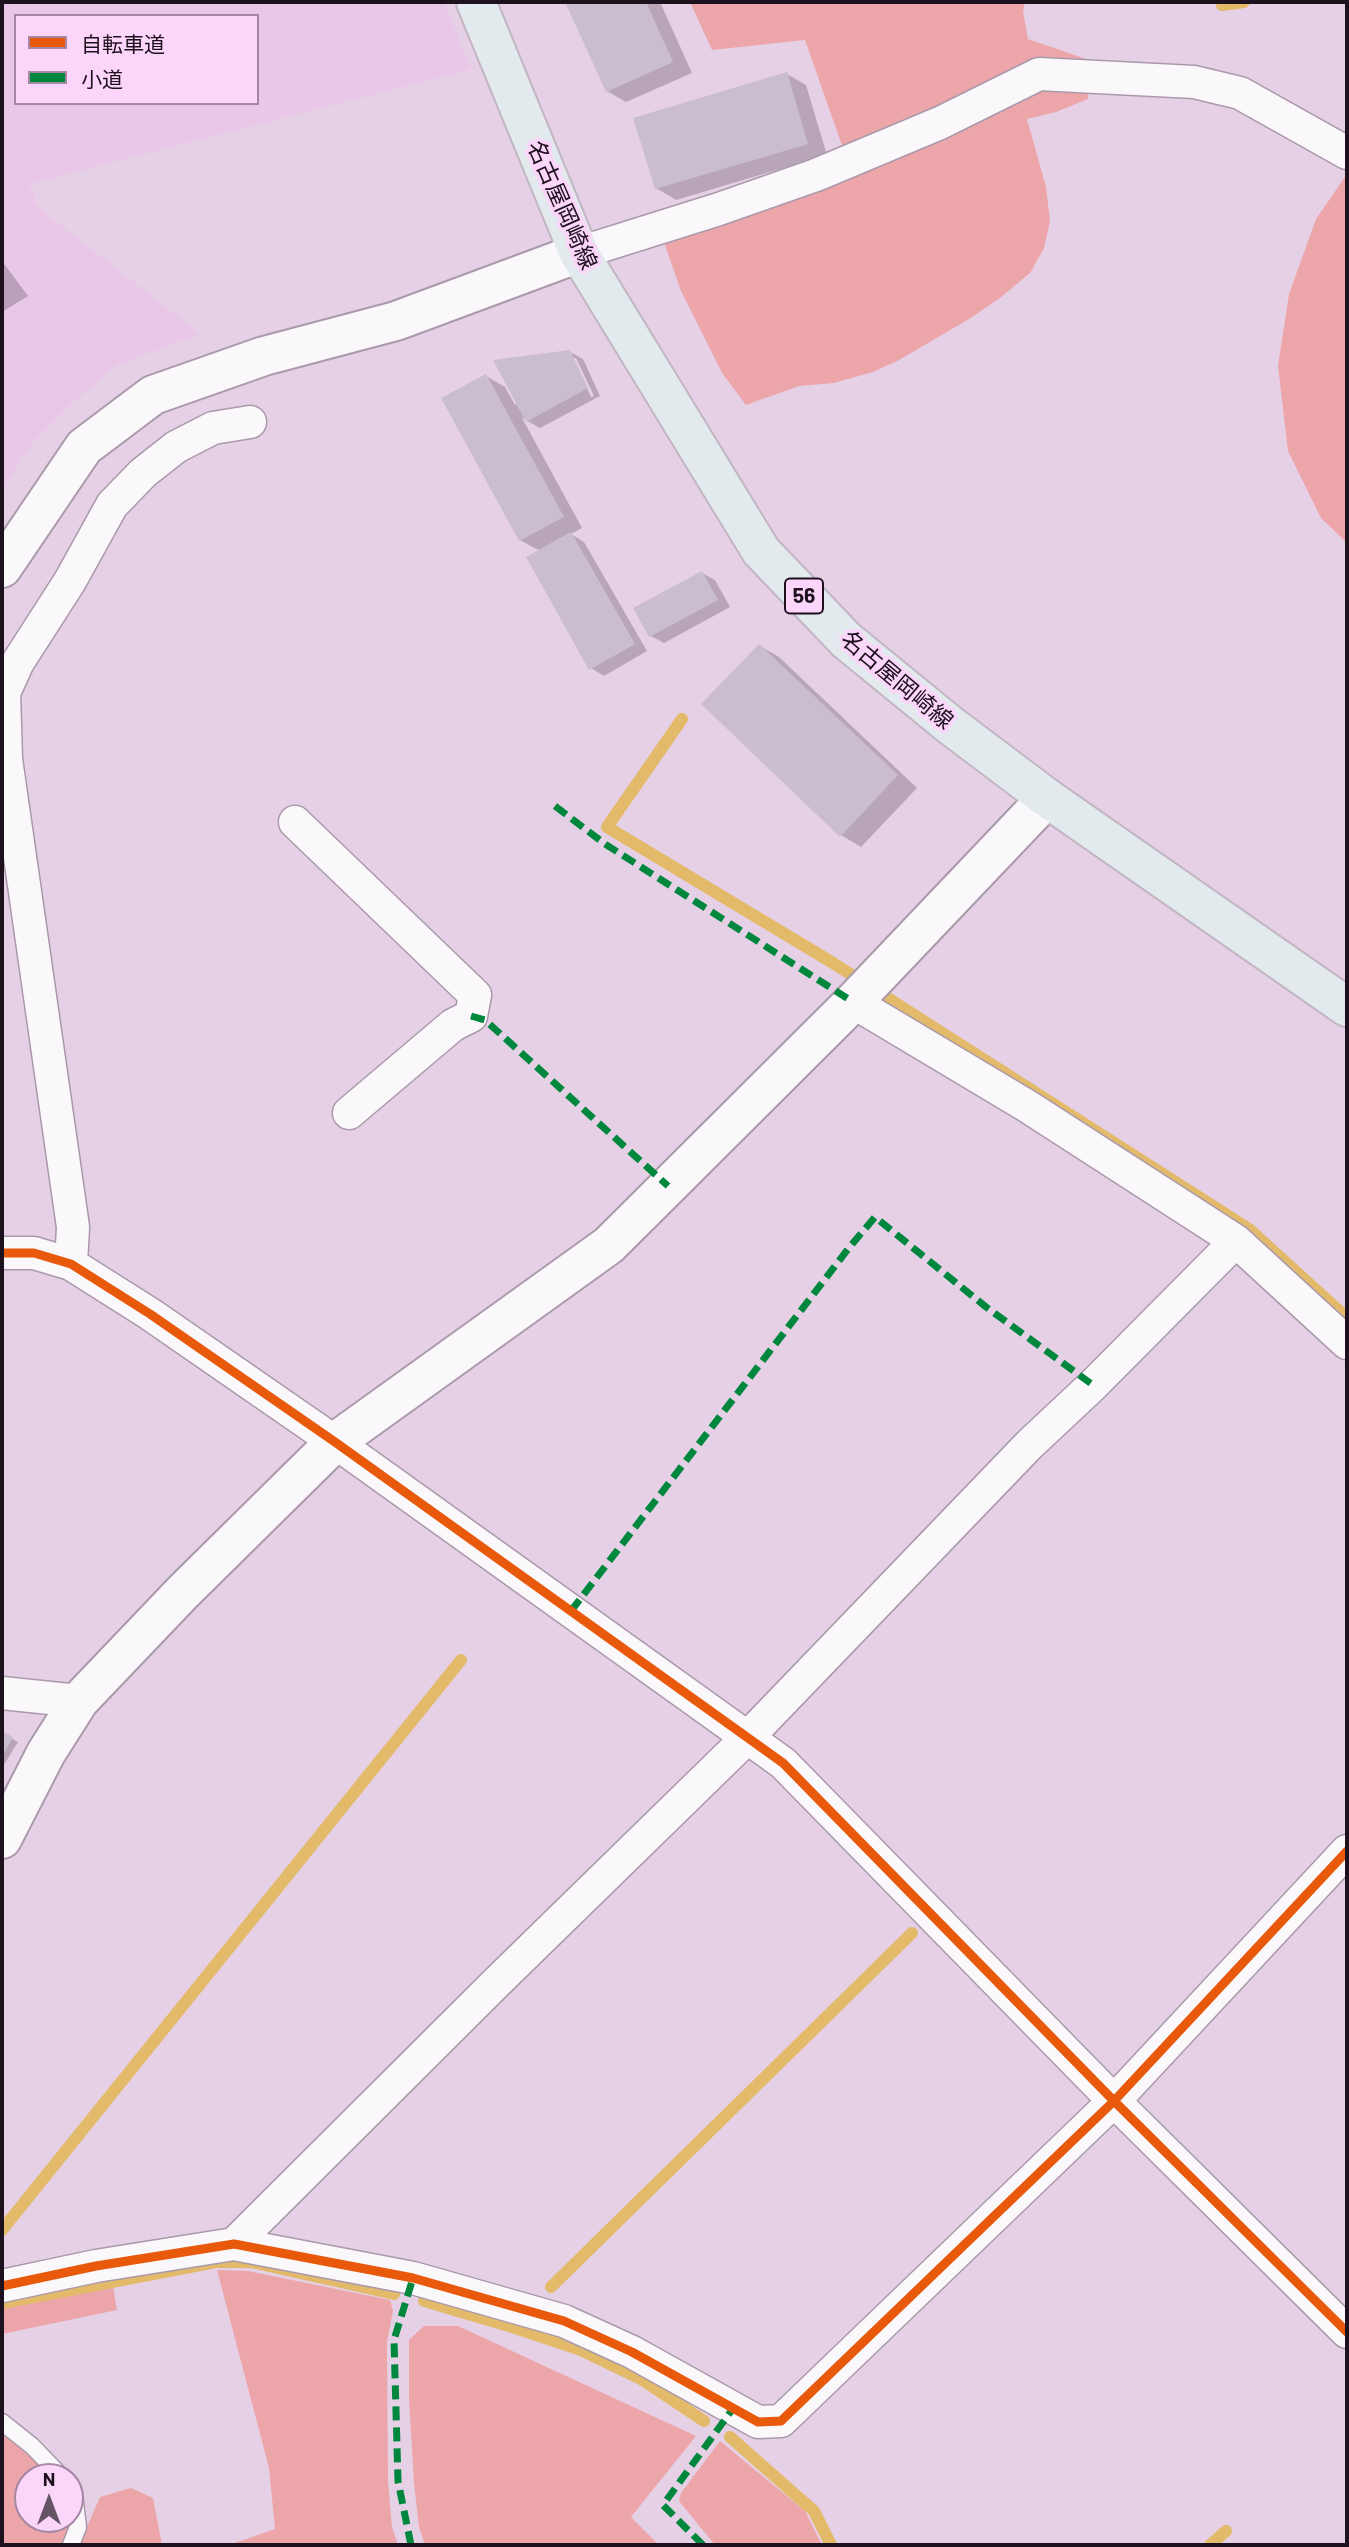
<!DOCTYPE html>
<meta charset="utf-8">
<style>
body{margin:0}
#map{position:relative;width:1349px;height:2547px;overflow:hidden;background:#e6d0e6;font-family:Barlow,"Noto Sans JP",sans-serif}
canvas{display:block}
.frame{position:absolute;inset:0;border:4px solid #1e111e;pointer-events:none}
.legend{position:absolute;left:14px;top:14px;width:245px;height:91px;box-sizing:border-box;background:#fcd5fb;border:2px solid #a387a3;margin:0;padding:9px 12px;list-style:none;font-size:21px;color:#1e111e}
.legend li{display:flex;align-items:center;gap:14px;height:35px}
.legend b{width:35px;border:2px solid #a387a3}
.north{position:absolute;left:14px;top:2463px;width:70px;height:70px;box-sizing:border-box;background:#fcd5fb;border:2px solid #a387a3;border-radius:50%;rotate:0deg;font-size:19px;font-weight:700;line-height:28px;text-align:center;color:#1e111e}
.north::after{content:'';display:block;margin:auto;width:24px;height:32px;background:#645464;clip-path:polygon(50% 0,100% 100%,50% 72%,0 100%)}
</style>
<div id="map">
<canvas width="1349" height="2547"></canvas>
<div class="frame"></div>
<ul class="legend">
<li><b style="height:9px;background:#e8590c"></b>自転車道</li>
<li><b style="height:9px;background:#00873e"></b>小道</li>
</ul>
<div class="north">N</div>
</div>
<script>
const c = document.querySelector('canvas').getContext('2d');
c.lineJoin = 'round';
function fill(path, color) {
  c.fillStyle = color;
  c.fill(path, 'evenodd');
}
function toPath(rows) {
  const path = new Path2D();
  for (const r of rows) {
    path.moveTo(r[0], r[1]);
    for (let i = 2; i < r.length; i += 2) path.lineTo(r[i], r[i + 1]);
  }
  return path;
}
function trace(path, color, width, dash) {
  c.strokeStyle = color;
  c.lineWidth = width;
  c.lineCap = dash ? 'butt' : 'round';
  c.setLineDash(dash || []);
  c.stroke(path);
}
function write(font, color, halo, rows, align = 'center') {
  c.font = font + ' Barlow,"Noto Sans JP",sans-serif';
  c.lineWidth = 7;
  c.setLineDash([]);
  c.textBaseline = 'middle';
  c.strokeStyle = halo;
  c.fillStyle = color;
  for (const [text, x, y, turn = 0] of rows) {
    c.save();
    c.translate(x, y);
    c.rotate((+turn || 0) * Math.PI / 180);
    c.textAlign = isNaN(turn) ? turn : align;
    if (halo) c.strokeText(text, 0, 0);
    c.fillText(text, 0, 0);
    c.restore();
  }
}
const built = toPath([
 [2,2,443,2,472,69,29,184,37,204,54,220,200,334,117,365,70,405,32,443,2,489],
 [16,16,257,16,257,103,16,103]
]);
const green = toPath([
 [690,2,1025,2,1023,11,1028,39,1086,59,1088,99,1056,112,1027,119,1046,187,1050,221,1044,248,1030,273,1000,298,969,319,899,360,873,372,834,383,799,386,746,405,722,373,681,291,660,231,674,216,698,198,761,182,845,154,805,40,712,50],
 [1347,174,1347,543,1321,518,1288,451,1278,366,1289,294,1316,219],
 [217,2270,248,2271,390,2300,393,2311,387,2342,388,2481,392,2527,398,2545,229,2545,275,2529,269,2468],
 [113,2286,117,2310,2,2334,2,2307],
 [424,2326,458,2326,696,2436,631,2517,659,2545,425,2545,419,2527,414,2483,409,2400,409,2340],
 [2,2432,52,2477,28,2477,28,2519,67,2519,69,2534,61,2545,2,2545],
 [720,2441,805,2511,822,2545,715,2545,679,2501,681,2493],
 [131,2488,153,2498,162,2545,79,2545,100,2497]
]);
const shadow = toPath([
 [567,2,660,2,692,73,626,102,607,91],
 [787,74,806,85,827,155,676,200,656,188],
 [2,261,28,296,2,312],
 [570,352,583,359,600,396,540,428,522,418,582,528,571,534,584,542,647,651,604,676,591,668,540,551,520,540,486,376,505,387,515,405],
 [572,358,576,358,594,396,591,397],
 [702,573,715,580,730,607,664,643,651,636],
 [760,646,779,657,917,788,861,847,841,835],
 [2,1733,18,1742,2,1768]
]);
const stream = toPath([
 [1222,5,1244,2],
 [682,719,607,827,833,963,1249,1229,1347,1318],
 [2,2230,461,1660],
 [551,2287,912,1933],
 [424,2301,509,2326,581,2350,641,2379,704,2421],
 [2,2303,216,2262,251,2262,394,2294],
 [730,2437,814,2511,831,2545],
 [1210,2545,1226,2531]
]);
const building = toPath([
 [565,2,646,2,673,62,606,92],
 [787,72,808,144,655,189,633,118],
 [570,350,588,388,526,422,493,360],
 [486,374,564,517,519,541,441,398],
 [571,532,635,644,589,670,526,557],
 [702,571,718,600,649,637,633,608],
 [759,644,898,775,840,837,701,704],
 [2,1731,13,1737,2,1756]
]);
const service = toPath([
 [2,2422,32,2446,62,2477],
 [70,2488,74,2494,78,2527,71,2545]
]);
const minor = toPath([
 [579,253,719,209,816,175,940,123,1039,74,1194,82,1240,93,1347,153],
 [295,822,475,995,471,1016,453,1025,349,1113],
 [853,1002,1027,1106,1236,1241,1347,1343],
 [2,1253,34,1253,71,1264,150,1314,335,1442,783,1763,1114,2101,1347,2332],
 [71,1264,73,1227,6,759,4,693,18,662,70,581,112,505,143,473,176,447,213,428,250,422],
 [2,1693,79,1701],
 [234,2244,496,1983,747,1738,1029,1445,1093,1385,1236,1241],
 [2,2286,96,2266,234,2244,413,2278,564,2321,632,2352,758,2422,781,2421,1114,2101,1347,1851]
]);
const tertiary = toPath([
 [2,568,84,447,153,395,264,356,396,321,579,253],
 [2,1839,46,1753,79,1701,183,1592,335,1442,609,1245,853,1002,1047,798]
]);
const primary = toPath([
 [476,2,579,253,761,551,846,640,950,725,1047,798,1347,1007]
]);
const quiet = toPath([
 [555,806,605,844,853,1002],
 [471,1016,485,1020,668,1186],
 [571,1611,848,1249,875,1217,986,1307,1093,1385],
 [411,2545,398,2481,394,2340,413,2278],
 [703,2545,663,2505,734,2407]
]);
const cycleway = toPath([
 [2,1253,34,1253,71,1264,150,1314,335,1442,783,1763,1114,2101,1347,2332],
 [2,2286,96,2266,234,2244,413,2278,564,2321,632,2352,758,2422,781,2421,1114,2101,1347,1851]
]);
const shields = [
 [804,596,38]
];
const shieldNames = [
 ["56",804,596]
];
const streetNames = [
 ["名古屋岡崎線",562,205,66],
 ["名古屋岡崎線",897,680,40]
];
fill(built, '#e8c7e8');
fill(green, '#eca6aa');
fill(shadow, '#0003');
trace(stream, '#e2ba69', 12);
fill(building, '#cbbdd0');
trace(service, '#a9a', 19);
trace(minor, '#a9a', 35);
trace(tertiary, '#a9a', 42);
trace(primary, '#c1b6c1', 42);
trace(service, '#fbf8fb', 16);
trace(minor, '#fbf8fb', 32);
trace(tertiary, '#fbf8fb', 38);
trace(primary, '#e3eaee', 38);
trace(quiet, '#00873e', 7, [14, 7]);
trace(cycleway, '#e8590c', 9);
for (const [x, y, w] of shields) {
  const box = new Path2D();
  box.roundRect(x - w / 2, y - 17.5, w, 35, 5);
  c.fillStyle = '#fcd5fb';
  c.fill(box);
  trace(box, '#1e111e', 2);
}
write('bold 21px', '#1e111e', null, shieldNames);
write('23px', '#1e111e', '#fcd5fb', streetNames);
</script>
